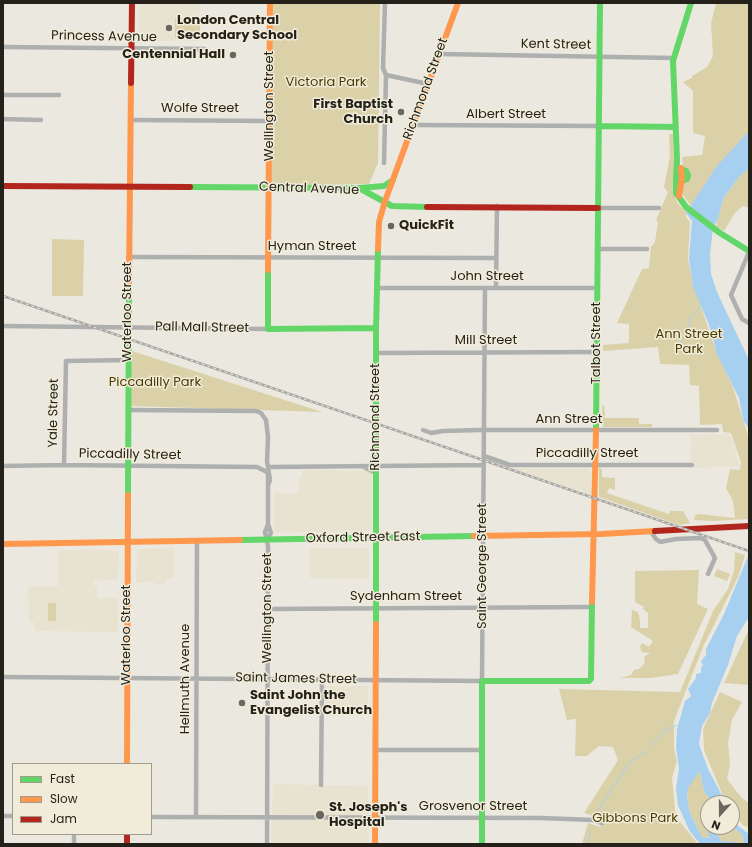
<!DOCTYPE html>
<style>
body{margin:0}
#map{position:relative;width:752px;height:847px;overflow:hidden;background:#ebe8df;font-family:Poppins,sans-serif}
canvas{display:block}
.frame{position:absolute;inset:0;border:4px solid #23211a;pointer-events:none}
.legend{position:absolute;left:12px;top:763px;width:140px;height:72px;box-sizing:border-box;background:#f1ecd9;border:1px solid #9f9b8d;margin:0;padding:5px 7px;list-style:none;font-size:12px;color:#23211a}
.legend li{display:flex;align-items:center;gap:8px;height:20px}
.legend b{width:20px;border:1px solid #9f9b8d}
.north{position:absolute;left:700px;top:795px;width:40px;height:40px;box-sizing:border-box;background:#f1ecd9;border:1px solid #9f9b8d;border-radius:50%;rotate:201deg;font-size:11px;font-weight:700;line-height:16px;text-align:center;color:#23211a}
.north::after{content:'';display:block;margin:auto;width:14px;height:18px;background:#69675f;clip-path:polygon(50% 0,100% 100%,50% 72%,0 100%)}
</style>
<div id="map">
<canvas width="752" height="847"></canvas>
<div class="frame"></div>
<ul class="legend">
<li><b style="height:5px;background:#63d668"></b>Fast</li>
<li><b style="height:5px;background:#ff974d"></b>Slow</li>
<li><b style="height:5px;background:#b3261e"></b>Jam</li>
</ul>
<div class="north">N</div>
</div>
<script>
const c = document.querySelector('canvas').getContext('2d');
c.lineJoin = 'round';
function fill(path, color) {
  c.fillStyle = color;
  c.fill(path, 'evenodd');
}
function toPath(rows) {
  const path = new Path2D();
  for (const r of rows) {
    path.moveTo(r[0], r[1]);
    for (let i = 2; i < r.length; i += 2) path.lineTo(r[i], r[i + 1]);
  }
  return path;
}
function trace(path, color, width, dash) {
  c.strokeStyle = color;
  c.lineWidth = width;
  c.lineCap = dash ? 'butt' : 'round';
  c.setLineDash(dash || []);
  c.stroke(path);
}
function write(font, color, halo, rows, align = 'center') {
  c.font = font + ' Poppins,sans-serif';
  c.lineWidth = 3;
  c.setLineDash([]);
  c.textBaseline = 'middle';
  c.strokeStyle = halo;
  c.fillStyle = color;
  for (const [text, x, y, turn = 0] of rows) {
    c.save();
    c.translate(x, y);
    c.rotate((+turn || 0) * Math.PI / 180);
    c.textAlign = isNaN(turn) ? turn : align;
    if (halo) c.strokeText(text, 0, 0);
    c.fillText(text, 0, 0);
    c.restore();
  }
}
const built = toPath([
 [139,3,200,3,200,41,139,41],
 [730,434,740,466,695,468,695,462,690,462,691,435],
 [512,468,588,468,591,472,591,495],
 [302,470,372,471,372,529,370,531,274,533,274,493,299,493,299,478,302,478],
 [174,548,174,578,165,579,165,584,155,584,152,581,136,583,137,549],
 [310,548,369,548,369,579,310,578],
 [85,549,119,551,118,580,94,581,94,586,97,586,97,598,118,598,118,632,34,631,34,622,29,622,28,586,58,586,58,551],
 [324,686,368,686,368,714,325,714],
 [273,784,368,786,369,844,271,844]
]);
const green = toPath([
 [273,3,380,3,378,163,369,184,274,185,271,179],
 [716,3,749,3,749,134,726,158,692,207,682,194,684,176,682,157,702,155,705,136,693,133,693,91,683,82,692,78,692,76,707,67,713,56,711,23],
 [175,18,200,18,200,38,175,38],
 [669,134,673,134,675,198,678,204,687,212,686,217,690,222,688,259,693,283,715,348,733,387,749,439,749,519,713,521,694,520,695,515,699,514,735,518,733,501,726,488,730,469,740,470,741,462,731,433,723,432,722,424,700,425,699,386,690,385,689,365,660,364,658,347,603,351,603,345,629,343,629,324,617,323,642,269,649,268,651,247,655,242,658,222,656,220,668,192,664,187,670,156],
 [749,168,749,208,743,206,735,213,724,231,716,226,723,199,739,177],
 [52,239,84,240,83,296,52,296],
 [132,351,322,412,130,406],
 [602,405,604,405,605,418,639,418,639,424,652,424,652,427,603,427],
 [599,468,602,469,602,477,615,478,615,490,609,488,607,493,669,514,670,511,683,511,690,523,679,525,599,497],
 [735,552,745,555,738,577,703,647,674,721,674,749,677,761,672,778,675,809,676,817,698,844,582,844,588,823,600,827,606,818,604,820,584,813,618,760,613,747,599,746,587,756,575,756,576,719,567,720,559,689,680,692,713,611,728,589,734,571],
 [717,569,730,574,727,581,714,576],
 [699,570,697,604,708,609,678,674,651,678,620,678,631,675,634,670,639,669,645,663,644,657,650,653,642,652,640,647,642,643,649,647,653,641,631,627,632,610,638,612,640,620,640,628,648,628,648,613,643,609,644,607,635,602,635,571],
 [48,603,56,603,56,621,48,621],
 [749,629,749,685,724,683],
 [720,692,742,702,732,720,728,743,730,764,727,779,741,797,749,803,749,828,743,825,733,813,732,803,728,803,723,796,704,750,703,729],
 [700,770,704,792,714,803,708,803,708,825,704,822,704,826,708,831,710,838,702,837,690,813,687,797,688,788],
 [711,827,732,827,742,834,744,843,721,841,716,831]
]);
const water = toPath([
 [749,131,749,168,739,177,723,199,718,219,713,228,710,254,711,274,717,292,749,360,749,429,743,420,739,398,717,354,709,325,693,287,689,258,692,221,686,213,716,167],
 [749,554,749,617,737,636,728,665,712,703,710,713,702,726,699,744,708,769,726,803,714,803,704,792,700,771,688,788,687,797,690,813,702,837,710,838,704,822,708,827,716,831,721,841,744,843,742,834,732,827,732,815,737,825,749,834,749,844,700,844,689,830,678,805,676,788,679,769,676,747,677,729,685,701,691,696,688,689,696,678,696,674,701,673,701,668,703,665,701,661,706,655,706,649,724,614]
]);
const stream = toPath([
 [675,348,686,335,690,319,701,306],
 [651,746,666,730,677,725],
 [596,813,630,762,645,752],
 [588,844,590,831]
]);
const street = toPath([
 [3,47,205,49],
 [439,54,674,58],
 [386,75,428,84],
 [3,95,59,95],
 [3,119,41,120],
 [130,120,270,121],
 [413,125,599,126],
 [384,163,386,75,383,68,385,3],
 [598,208,659,208],
 [598,249,647,249],
 [749,252,731,295,742,319,749,323],
 [128,257,496,258],
 [377,288,597,288],
 [496,288,497,206],
 [3,326,268,329],
 [376,353,597,352],
 [128,410,256,411,261,413,266,420,268,437,267,461,270,480,269,483],
 [423,430,431,433,443,431,480,430,717,430],
 [484,456,510,465,692,465],
 [64,465,66,361,128,360],
 [3,466,64,465,257,467,267,472],
 [269,467,483,465],
 [364,467,376,473],
 [652,533,656,539,660,542,676,539,700,538,705,540,715,558,708,574],
 [267,540,271,533,268,524,268,471],
 [268,609,592,607],
 [3,677,482,681,485,288],
 [376,750,482,750],
 [321,785,322,679],
 [3,816,13,816],
 [151,817,541,818,593,820,602,823],
 [196,817,197,541],
 [74,844,74,834],
 [267,844,268,546,265,532,268,524]
]);
const fast = toPath([
 [599,126,676,127],
 [682,170,686,171,688,175,687,179,682,181,676,179,677,159,673,61,691,3],
 [676,179,676,193,686,207,720,233,749,251],
 [190,187,359,188,392,206,427,207],
 [360,188,384,186,393,180],
 [268,270,268,329,376,328],
 [596,430,600,3],
 [128,495,129,283],
 [240,540,474,536],
 [376,624,376,328,378,249],
 [482,844,482,681,589,681,591,679,592,602]
]);
const slow = toPath([
 [679,196,682,178,681,168],
 [378,249,379,222,385,201,458,3],
 [268,270,270,3],
 [129,283,131,83],
 [474,536,601,534,655,531],
 [3,544,240,540],
 [592,602,596,430],
 [127,764,128,495],
 [375,844,376,624]
]);
const jam = toPath([
 [131,83,132,3],
 [3,186,190,187],
 [427,207,598,208],
 [655,531,749,526],
 [127,834,127,844]
]);
const rail = toPath([
 [3,296,749,551]
]);
const markers = [
 [169,28,4,"#69675f"],
 [233,55,4,"#69675f"],
 [401,112,4,"#69675f"],
 [391,226,4,"#69675f"],
 [242,703,4,"#69675f"],
 [320,815,5,"#69675f"]
];
const poiNames = [
 ["London Central",177,21],
 ["Secondary School",177,36],
 ["Centennial Hall",225,55,"right"],
 ["First Baptist",393,105,"right"],
 ["Church",393,120,"right"],
 ["QuickFit",399,226],
 ["Saint John the",250,696],
 ["Evangelist Church",250,711],
 ["St. Joseph's",329,808],
 ["Hospital",329,823]
];
const streetNames = [
 ["Princess Avenue",104,37,1],
 ["Kent Street",556,45,1],
 ["Richmond Street",426,89,-70],
 ["Wellington Street",270,106,-90],
 ["Wolfe Street",200,109],
 ["Albert Street",506,115],
 ["Central Avenue",309,189,2],
 ["Hyman Street",312,247],
 ["John Street",487,277],
 ["Waterloo Street",128,312,-90],
 ["Pall Mall Street",202,328,1],
 ["Mill Street",486,341],
 ["Talbot Street",597,343,-90],
 ["Yale Street",54,413,-89],
 ["Richmond Street",376,417,-90],
 ["Ann Street",569,420],
 ["Piccadilly Street",587,454],
 ["Piccadilly Street",130,455,1],
 ["Oxford Street East",363,538,-1],
 ["Saint George Street",483,566,-90],
 ["Sydenham Street",406,597],
 ["Wellington Street",268,608,-90],
 ["Waterloo Street",127,635,-90],
 ["Hellmuth Avenue",186,679,-90],
 ["Saint James Street",296,679,1],
 ["Grosvenor Street",473,807]
];
const parkNames = [
 ["Victoria Park",326,83],
 ["Ann Street",689,335],
 ["Park",689,350],
 ["Piccadilly Park",155,383],
 ["Gibbons Park",635,819]
];
fill(built, '#e8e3d1');
fill(green, '#dbd1a9');
fill(water, '#a7d0f0');
trace(stream, '#a7d0f0', 1);
trace(street, '#aeafaf', 4.5);
trace(fast, '#63d668', 6);
trace(slow, '#ff974d', 6);
trace(jam, '#b3261e', 6);
trace(rail, '#a6a6a4', 2.5);
trace(rail, '#f1ecd9', 1, [3]);
for (const [x, y, r, color] of markers) {
  const dot = new Path2D();
  dot.arc(x, y, r, 0, 2 * Math.PI);
  c.fillStyle = color;
  c.fill(dot);
  trace(dot, '#f1ecd9', 1.5);
}
write('bold 13px', '#23211a', '#f1ecd9', poiNames, 'left');
write('13px', '#23211a', '#f1ecd9', streetNames);
write('13px', '#483b00', '#f1ecd9', parkNames);
</script>
